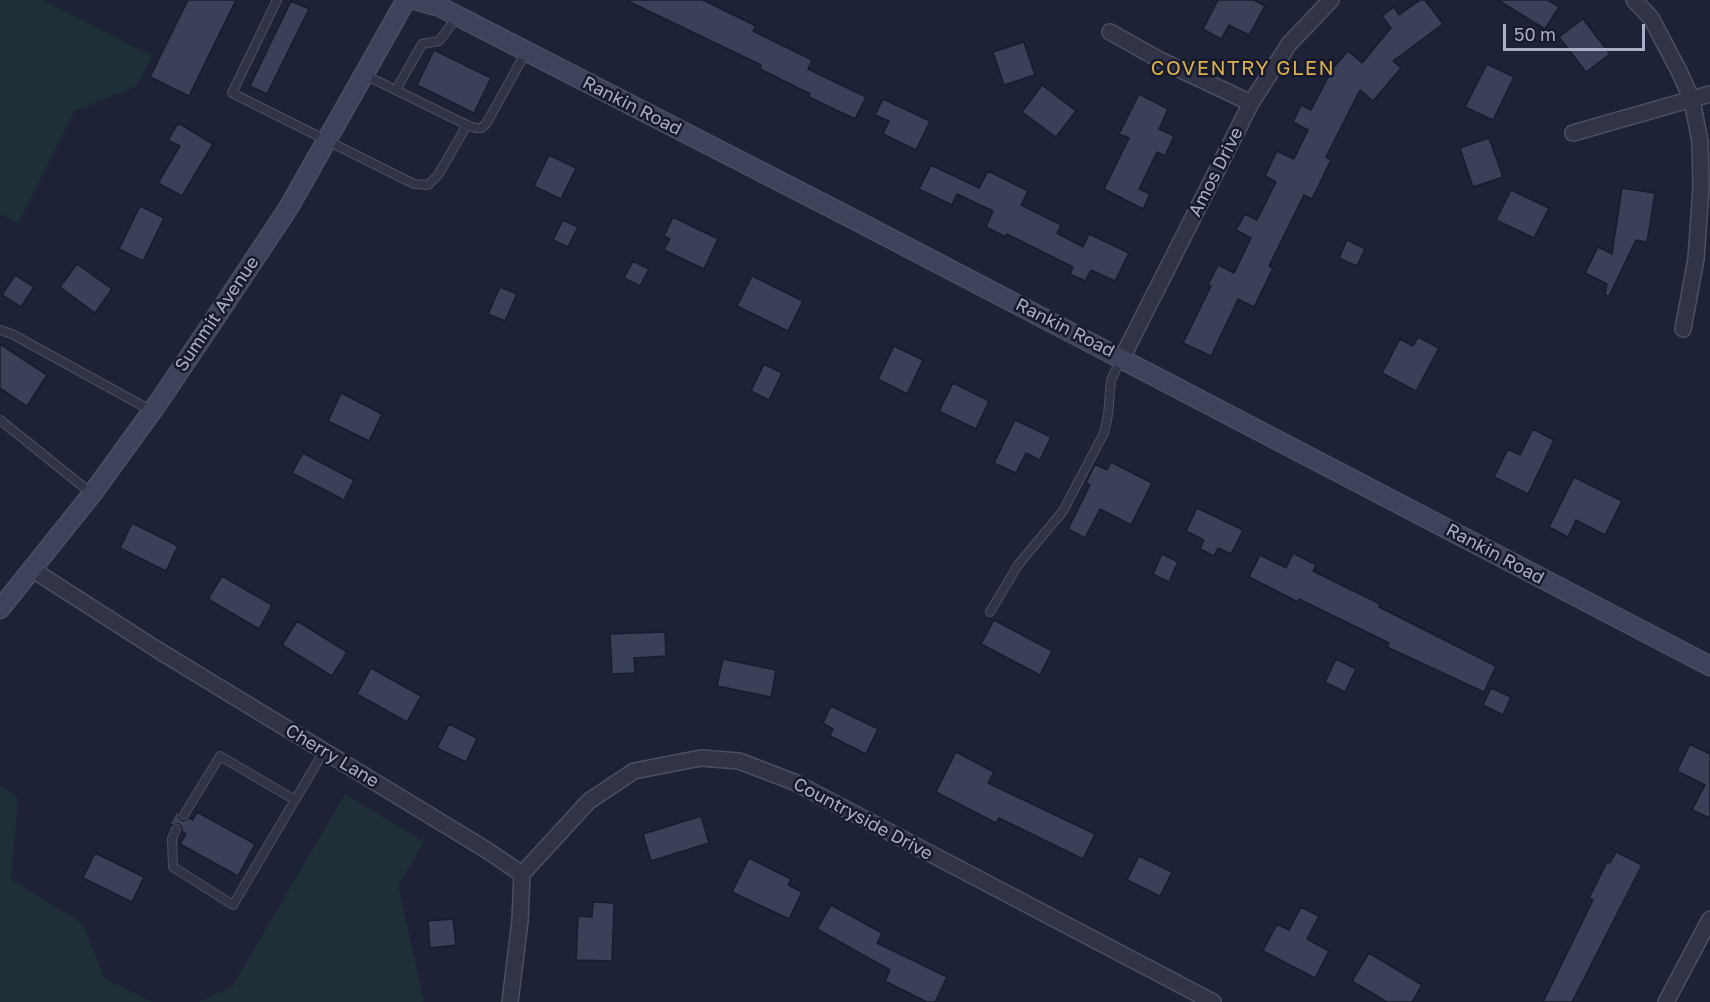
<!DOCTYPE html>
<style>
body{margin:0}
#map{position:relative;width:1710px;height:1002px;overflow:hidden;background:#1d2237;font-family:"Golos Text",sans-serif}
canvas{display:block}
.scale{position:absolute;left:1503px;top:24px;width:142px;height:27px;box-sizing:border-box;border:3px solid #aaadc5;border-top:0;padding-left:8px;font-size:18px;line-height:21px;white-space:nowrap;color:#aaadc5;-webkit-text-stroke:4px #161a2c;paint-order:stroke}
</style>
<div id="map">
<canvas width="1710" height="1002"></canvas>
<div class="scale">50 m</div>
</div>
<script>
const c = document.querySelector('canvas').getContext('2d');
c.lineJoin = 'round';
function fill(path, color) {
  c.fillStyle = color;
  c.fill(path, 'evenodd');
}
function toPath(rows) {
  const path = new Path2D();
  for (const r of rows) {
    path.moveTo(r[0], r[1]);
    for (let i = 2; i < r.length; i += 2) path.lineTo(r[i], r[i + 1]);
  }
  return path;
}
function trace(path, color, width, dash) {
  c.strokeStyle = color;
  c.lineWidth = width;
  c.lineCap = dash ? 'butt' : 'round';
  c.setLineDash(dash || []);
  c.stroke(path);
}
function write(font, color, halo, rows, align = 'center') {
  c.font = font + ' "Golos Text",sans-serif';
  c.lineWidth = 5;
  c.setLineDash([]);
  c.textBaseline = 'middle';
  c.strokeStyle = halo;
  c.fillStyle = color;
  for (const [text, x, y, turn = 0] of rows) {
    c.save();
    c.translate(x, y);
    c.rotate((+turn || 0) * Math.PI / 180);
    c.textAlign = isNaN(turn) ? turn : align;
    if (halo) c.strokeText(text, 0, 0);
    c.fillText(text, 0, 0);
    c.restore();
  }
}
const green = toPath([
 [0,0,42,0,152,56,137,86,74,111,18,223,0,214],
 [0,785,18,798,11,880,82,923,105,979,152,1002,0,1002],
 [345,794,424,842,398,886,424,1002,198,1002,232,987]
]);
const building = toPath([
 [188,0,236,0,189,96,150,77,188,0],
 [626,0,703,0,756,26,753,31,812,60,808,69,866,97,855,119,809,97,810,94,760,69,761,65,626,0],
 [1218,0,1254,0,1265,6,1249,35,1229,25,1221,39,1203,29,1218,0],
 [1420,0,1425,0,1443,24,1393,61,1401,68,1373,101,1360,90,1326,157,1331,160,1312,199,1304,195,1269,266,1273,268,1254,307,1238,299,1211,356,1183,343,1211,286,1208,285,1218,265,1234,273,1251,238,1236,230,1245,214,1257,220,1276,182,1265,176,1277,151,1294,159,1308,130,1293,122,1301,105,1311,110,1333,68,1348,51,1362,63,1391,28,1382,16,1394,7,1399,15,1420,0],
 [1498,0,1548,0,1559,7,1545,29,1498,0],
 [291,1,309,9,267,94,250,86,291,1],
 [1583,19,1610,54,1586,72,1559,37,1583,19],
 [1024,42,1035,75,1004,85,993,52,1024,42],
 [434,50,491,78,474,113,417,85,434,50],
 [1487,64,1514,77,1493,120,1465,107,1487,64],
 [1042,85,1076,111,1056,137,1022,112,1042,85],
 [1139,94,1168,109,1159,129,1174,136,1165,156,1157,152,1139,189,1150,194,1143,209,1104,189,1129,138,1119,134,1139,94],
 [883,99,930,121,916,150,883,134,889,121,875,115,883,99],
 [178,123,213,144,182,196,158,183,180,146,168,140,178,123],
 [1489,138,1503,177,1473,187,1460,148,1489,138],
 [549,155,576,168,561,199,534,186,549,155],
 [931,165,979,188,988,171,1028,191,1021,205,1061,225,1057,233,1083,247,1089,234,1129,253,1115,281,1091,270,1085,281,1070,274,1073,267,1007,234,1006,237,986,227,993,211,957,194,952,205,919,189,931,165],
 [1622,188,1655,193,1647,242,1636,240,1609,296,1605,295,1607,284,1585,273,1598,247,1612,254,1622,188],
 [1511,190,1549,208,1534,238,1496,220,1511,190],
 [140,206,164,218,143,261,119,249,140,206],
 [673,217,718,239,704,269,664,250,670,239,664,236,673,217],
 [563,220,578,227,568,247,553,240,563,220],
 [1347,240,1365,249,1357,266,1339,258,1347,240],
 [633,261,649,269,640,286,624,278,633,261],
 [77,264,112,289,95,313,60,287,77,264],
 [15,275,34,287,21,307,2,295,15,275],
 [752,276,803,301,788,331,737,306,752,276],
 [500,287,517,294,505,321,488,314,500,287],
 [1418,337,1439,348,1416,391,1382,373,1400,339,1413,346,1418,337],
 [0,344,47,375,27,406,0,388,0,344],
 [894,346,923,360,907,394,878,379,894,346],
 [764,364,782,373,769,400,751,391,764,364],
 [953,383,989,401,976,429,939,411,953,383],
 [341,393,382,414,369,441,328,421,341,393],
 [1015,420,1051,437,1040,460,1026,453,1016,473,994,463,1015,420],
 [1533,429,1554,440,1528,494,1494,477,1508,449,1520,455,1533,429],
 [303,453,354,480,344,500,292,473,303,453],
 [1111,462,1152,483,1131,525,1100,509,1085,538,1068,529,1090,485,1086,483,1095,464,1107,470,1111,462],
 [1574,477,1622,501,1605,535,1576,520,1568,537,1549,527,1574,477],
 [1197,508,1243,530,1231,554,1218,548,1214,556,1200,549,1204,540,1186,531,1197,508],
 [132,523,178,546,166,571,120,548,132,523],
 [1293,553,1316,565,1313,571,1380,604,1379,607,1496,666,1484,692,1387,647,1389,643,1299,599,1298,602,1249,577,1260,555,1286,568,1293,553],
 [1162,554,1178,562,1169,582,1153,574,1162,554],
 [222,576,272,605,259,629,208,599,222,576],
 [994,620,1052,651,1040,675,981,644,994,620],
 [297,621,347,652,332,676,282,645,297,621],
 [665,632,666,656,634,658,635,673,612,674,610,634,665,632],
 [723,659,776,670,771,697,717,686,723,659],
 [1336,659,1356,669,1345,692,1325,682,1336,659],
 [371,668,421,696,407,722,357,694,371,668],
 [1491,688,1511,697,1503,715,1483,705,1491,688],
 [831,706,878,729,866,754,830,736,833,729,823,723,831,706],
 [449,724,477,738,466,762,437,748,449,724],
 [1690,744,1710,754,1710,818,1692,810,1705,785,1677,771,1690,744],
 [956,752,994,772,988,783,1095,834,1083,859,999,818,996,823,936,792,956,752],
 [177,811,179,812,179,818,183,821,189,818,193,820,197,812,255,844,238,876,180,844,186,834,182,831,182,828,179,824,169,825,177,811],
 [701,816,709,843,651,861,643,834,701,816],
 [1616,852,1642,865,1572,1002,1543,1002,1593,900,1589,898,1607,862,1610,863,1616,852],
 [95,853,144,877,132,902,83,878,95,853],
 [1139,856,1172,872,1160,896,1127,880,1139,856],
 [749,858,791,879,788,885,802,892,789,919,732,892,749,858],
 [593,902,614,903,612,961,576,960,578,916,592,917,593,902],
 [831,905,882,933,877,943,947,977,935,1002,927,1002,885,981,890,970,817,929,831,905],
 [1301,907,1319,916,1307,939,1329,951,1315,978,1263,951,1277,924,1289,930,1301,907],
 [453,919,456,945,430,948,428,921,453,919],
 [1369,953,1422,985,1412,1002,1387,1002,1352,981,1369,953]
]);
const lane = toPath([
 [277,0,232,93,414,184,428,185,438,175,467,125],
 [365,75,467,125,476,128,481,128,486,124,526,52],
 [396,90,422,44,439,41,457,17],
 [0,330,12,334,152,411],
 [0,420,91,493],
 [990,612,1018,565,1063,511,1104,433,1108,415,1111,380,1121,359],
 [184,815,220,756,295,800],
 [176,829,172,839,173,867,233,905,324,751]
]);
const street = toPath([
 [1634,0,1651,18,1679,71,1692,100,1700,142,1701,188,1696,259,1683,329],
 [1110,32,1160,60,1251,103],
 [1573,133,1710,94],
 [1122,358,1251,103,1289,44,1331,0],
 [33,570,161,652,485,849,522,874,520,921,510,1002],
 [522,874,589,801,634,771,701,758,739,761,794,782,1213,1002],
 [1666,1002,1710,919]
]);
const secondary = toPath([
 [415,0,440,7,857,221,1710,666],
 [0,609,92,494,158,403,212,323,289,207,406,0]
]);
const streetNames = [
 ["Rankin Road",632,106,27],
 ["Amos Drive",1216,172,-63],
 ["Summit Avenue",217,314,-56],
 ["Rankin Road",1065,328,27],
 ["Rankin Road",1495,554,28],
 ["Cherry Lane",332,756,31],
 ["Countryside Drive",863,819,28]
];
const neighbourhoodNames = [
 ["COVENTRY GLEN",1243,69]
];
fill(green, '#1f2f38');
fill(building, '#3b4059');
trace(building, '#181c2e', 1.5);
trace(lane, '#4b4f63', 10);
trace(street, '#4b4f63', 18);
trace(secondary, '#4b4f63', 21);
trace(lane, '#313447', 8);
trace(street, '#313447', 15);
trace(secondary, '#3e425b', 18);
write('18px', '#aaadc5', '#161a2c', streetNames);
c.letterSpacing = '1.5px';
write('20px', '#dcb04e', '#161a2c', neighbourhoodNames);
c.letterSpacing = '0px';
</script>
